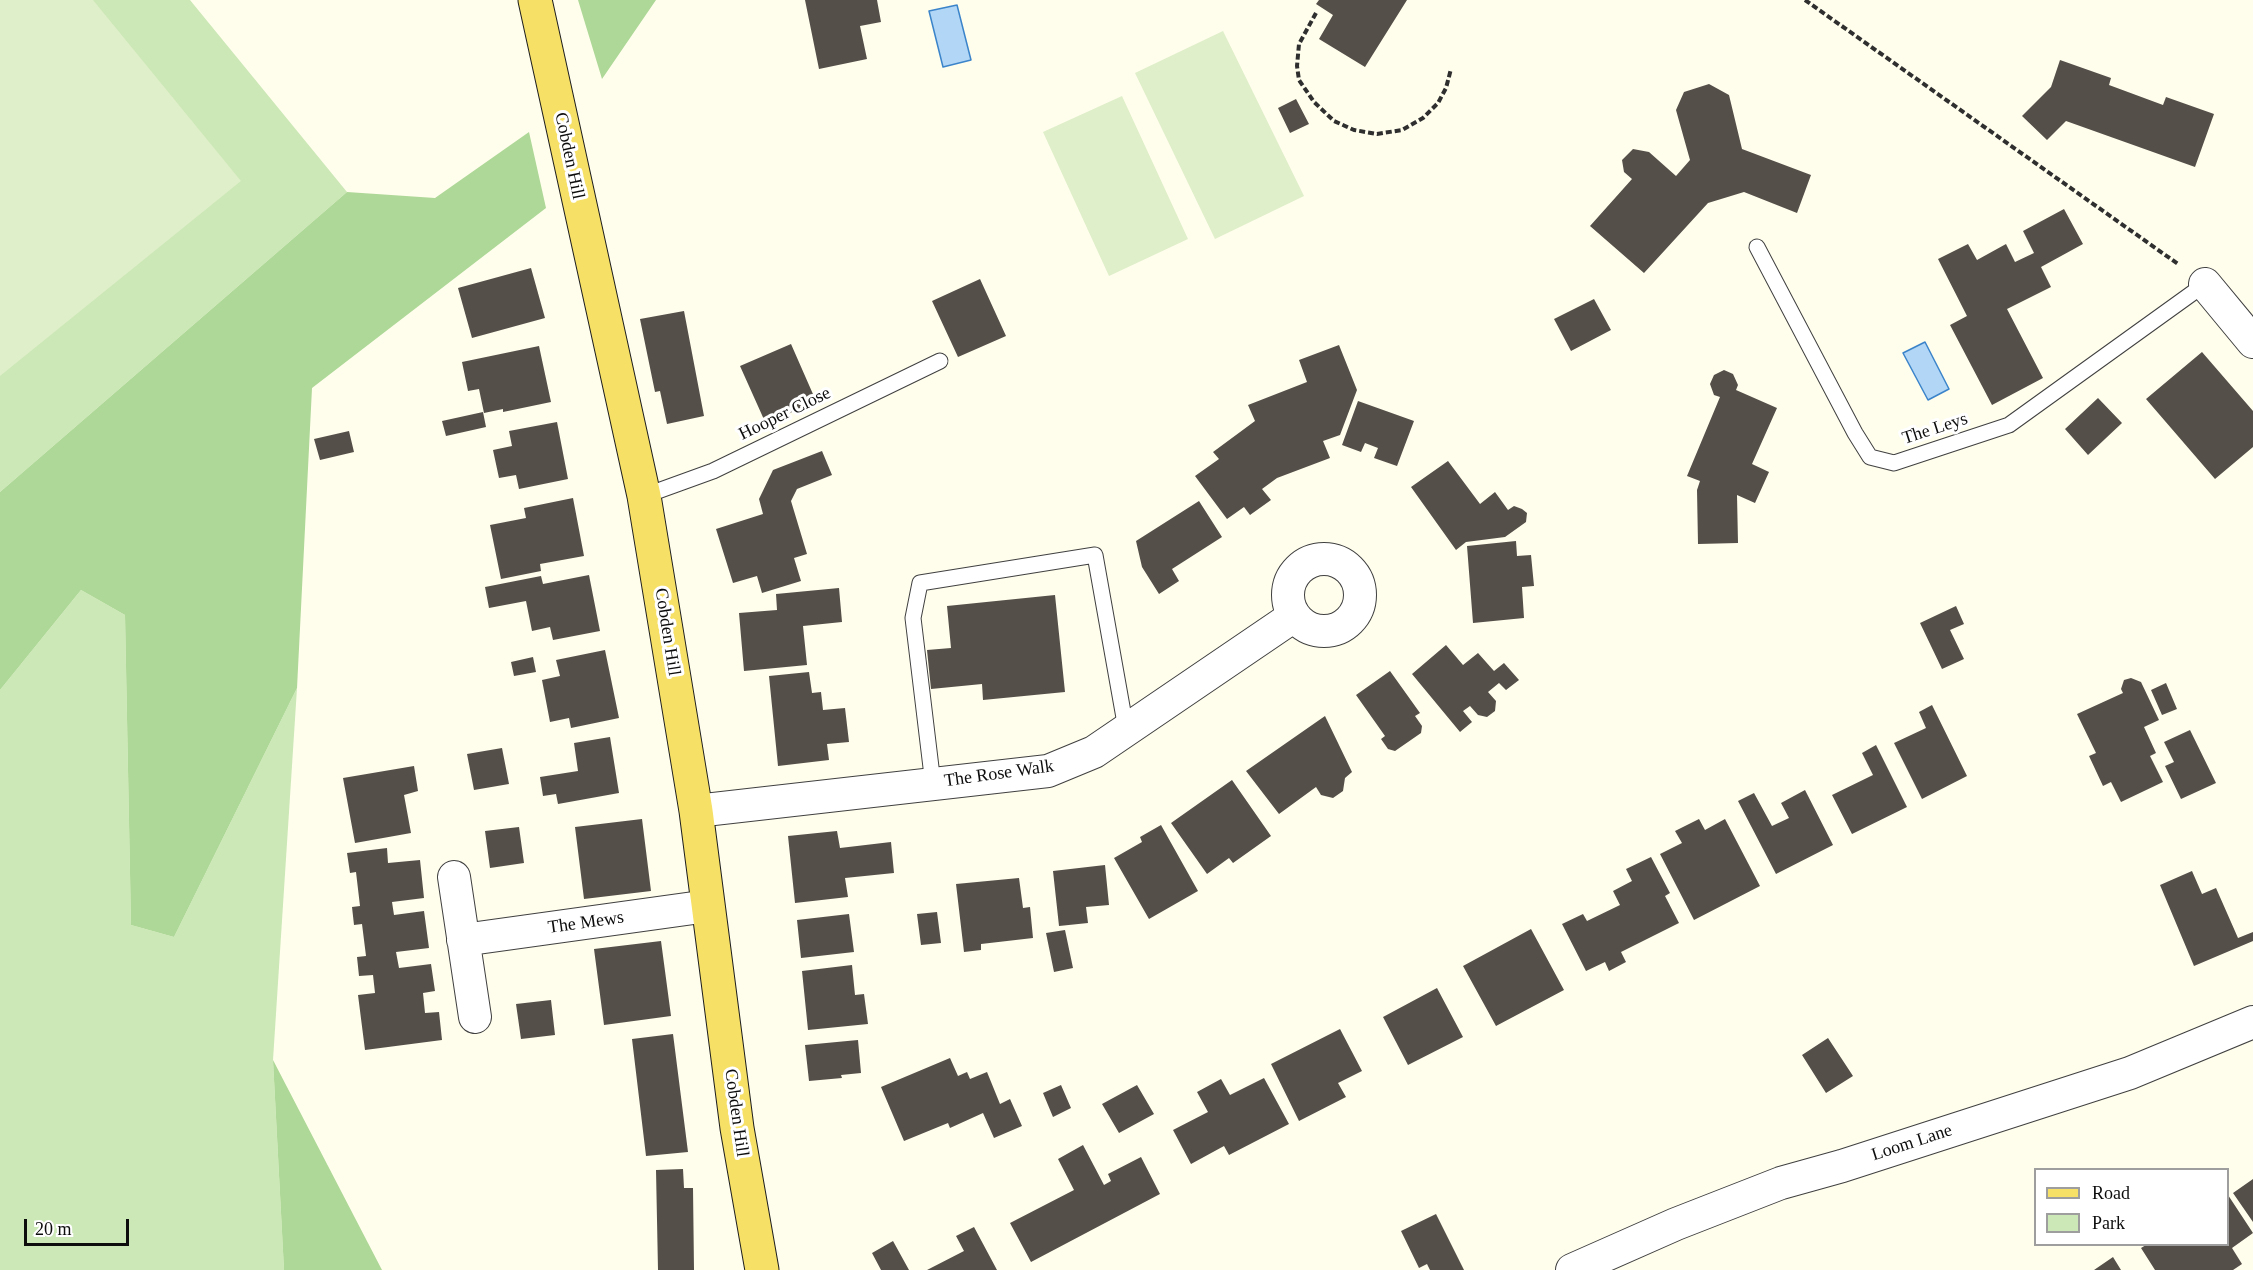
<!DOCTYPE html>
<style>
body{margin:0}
#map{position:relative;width:2253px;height:1270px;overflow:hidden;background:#fffdec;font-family:Georgia,serif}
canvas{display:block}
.legend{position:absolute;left:2034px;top:1168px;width:195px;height:78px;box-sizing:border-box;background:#fff;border:2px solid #9e9e9e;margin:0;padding:8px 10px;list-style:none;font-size:18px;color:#0d0d0d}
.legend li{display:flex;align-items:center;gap:12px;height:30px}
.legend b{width:30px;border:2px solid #9e9e9e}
.scale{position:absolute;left:24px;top:1219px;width:105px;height:27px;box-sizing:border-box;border:3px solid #0d0d0d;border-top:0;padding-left:8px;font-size:18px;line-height:21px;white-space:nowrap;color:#0d0d0d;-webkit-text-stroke:4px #fff;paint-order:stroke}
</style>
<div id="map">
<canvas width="2253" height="1270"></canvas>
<ul class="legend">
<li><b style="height:8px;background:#f6e065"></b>Road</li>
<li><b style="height:16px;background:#cce8b7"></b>Park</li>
</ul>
<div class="scale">20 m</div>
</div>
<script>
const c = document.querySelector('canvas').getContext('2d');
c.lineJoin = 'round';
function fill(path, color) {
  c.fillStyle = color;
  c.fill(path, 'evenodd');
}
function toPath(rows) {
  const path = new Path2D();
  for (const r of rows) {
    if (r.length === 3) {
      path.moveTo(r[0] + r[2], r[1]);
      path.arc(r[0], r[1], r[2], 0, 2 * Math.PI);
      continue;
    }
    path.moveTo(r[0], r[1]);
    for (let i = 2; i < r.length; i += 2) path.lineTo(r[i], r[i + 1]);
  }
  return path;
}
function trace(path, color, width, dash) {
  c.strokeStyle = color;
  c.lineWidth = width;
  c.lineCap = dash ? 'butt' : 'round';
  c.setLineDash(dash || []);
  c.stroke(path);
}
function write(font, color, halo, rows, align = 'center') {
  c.font = font + ' Georgia,serif';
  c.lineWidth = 6;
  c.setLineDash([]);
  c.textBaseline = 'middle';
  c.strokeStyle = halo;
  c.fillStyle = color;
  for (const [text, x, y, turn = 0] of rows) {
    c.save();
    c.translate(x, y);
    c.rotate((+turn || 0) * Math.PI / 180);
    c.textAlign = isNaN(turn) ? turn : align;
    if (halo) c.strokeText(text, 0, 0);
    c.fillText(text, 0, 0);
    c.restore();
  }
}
const green = toPath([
 [0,0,190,0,347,192,0,492],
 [81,590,125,615,131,925,174,937,297,688,273,1060,284,1270,0,1270,0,690]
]);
const forest = toPath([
 [578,0,656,0,602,79],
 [529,132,546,208,312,388,297,688,174,937,131,925,125,615,81,590,0,690,0,492,347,192,435,198],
 [273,1060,382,1270,284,1270]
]);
const pitch = toPath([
 [0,0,93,0,241,181,0,376],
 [1223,31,1304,196,1215,239,1135,73],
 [1122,96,1188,239,1109,276,1043,132]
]);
const water = toPath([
 [957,5,971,60,943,67,929,11,957,5],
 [1925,342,1949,389,1928,400,1903,353,1925,342]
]);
const building = toPath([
 [805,0,877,0,881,22,860,26,867,59,819,69],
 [1319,0,1407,0,1365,67,1319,39,1333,15,1316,4],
 [2060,60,2111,78,2109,85,2163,105,2166,97,2214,114,2195,167,2066,121,2047,140,2022,116,2051,87],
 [1709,84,1729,95,1742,149,1811,175,1797,213,1744,192,1708,203,1644,273,1590,226,1632,179,1624,172,1622,160,1633,149,1649,152,1676,176,1690,160,1676,110,1684,92],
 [1296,99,1309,124,1290,133,1278,108],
 [2064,209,2083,244,2041,267,2051,287,2007,309,2043,378,1992,405,1950,325,1967,316,1938,259,1968,244,1977,260,2006,244,2015,262,2034,253,2023,231],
 [531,268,545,318,472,338,458,288],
 [980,279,1006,336,958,357,932,301],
 [1594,299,1611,330,1571,351,1554,319],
 [684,311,704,416,667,424,660,391,655,392,640,319],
 [791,344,816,401,766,424,740,366],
 [1339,345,1357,390,1340,435,1323,441,1330,458,1277,478,1262,489,1271,500,1250,515,1244,507,1227,519,1195,476,1219,459,1213,452,1255,421,1248,405,1307,382,1299,360],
 [539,346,551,402,503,412,503,409,484,413,479,389,468,391,462,362],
 [2202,352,2253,411,2253,447,2215,479,2146,399],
 [1724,370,1733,374,1738,385,1736,390,1777,408,1752,464,1769,472,1755,503,1737,495,1738,543,1698,544,1697,490,1700,481,1687,476,1720,397,1714,395,1710,384,1714,375],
 [2098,398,2122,423,2088,455,2065,429],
 [1358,401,1414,421,1397,466,1374,458,1378,448,1365,443,1361,452,1342,445],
 [483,412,486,427,446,436,442,421],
 [557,422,568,479,519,489,516,475,499,478,493,450,512,446,509,431],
 [349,431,354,452,320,460,314,439],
 [822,451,832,475,797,489,791,501,807,554,794,558,801,581,762,593,757,576,733,583,716,529,763,514,759,499,773,470],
 [1448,461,1480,504,1495,492,1508,510,1514,506,1522,509,1527,513,1526,522,1505,537,1466,542,1456,550,1411,487],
 [573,498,584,556,540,564,541,571,501,579,490,525,526,518,524,508],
 [1199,501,1222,537,1172,569,1179,581,1159,594,1142,567,1136,541],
 [1516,541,1517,556,1531,555,1534,586,1522,587,1524,618,1473,623,1467,546],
 [589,575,600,631,553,640,550,627,532,631,526,601,489,608,485,587,541,576,543,584],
 [839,588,842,622,803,626,807,665,744,671,739,613,777,610,776,594],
 [1055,595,1065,692,983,700,982,684,931,689,927,650,951,648,947,606],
 [1956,606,1964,624,1950,630,1964,659,1942,669,1920,623],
 [1446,645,1463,665,1478,653,1494,671,1504,663,1519,680,1506,690,1499,683,1488,692,1496,701,1495,711,1487,717,1478,715,1470,706,1463,711,1472,722,1460,732,1412,674],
 [605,650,619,718,571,728,569,718,550,722,542,680,560,676,556,660],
 [533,657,536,672,514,676,511,662],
 [1390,671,1420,713,1415,716,1422,726,1421,733,1395,751,1388,749,1381,739,1385,736,1356,695],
 [809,672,812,693,821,692,823,710,845,708,849,742,827,744,829,760,778,766,769,676],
 [2131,678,2141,682,2159,720,2144,727,2156,753,2150,756,2163,782,2121,802,2111,782,2103,786,2089,756,2096,753,2077,714,2123,693,2121,689,2124,680],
 [2166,683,2177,709,2162,715,2151,690],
 [1932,705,1967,776,1922,799,1894,743,1926,728,1919,712],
 [1325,716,1352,772,1345,778,1343,791,1333,798,1321,795,1316,787,1279,814,1246,771],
 [2190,730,2216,783,2181,799,2165,766,2174,762,2164,742],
 [610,737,619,793,558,804,556,794,543,796,540,777,578,771,574,743],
 [1876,745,1907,807,1852,834,1832,795,1873,775,1862,753],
 [502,748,509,784,474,790,467,754],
 [414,766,418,791,404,795,411,833,355,843,343,778],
 [1232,780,1271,836,1233,863,1229,858,1207,874,1171,823],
 [1805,790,1833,845,1776,874,1738,801,1754,793,1772,826,1789,818,1781,803],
 [642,819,651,891,584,899,575,827],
 [1699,819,1705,830,1725,819,1760,886,1694,920,1660,854,1682,843,1675,831],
 [1161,825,1198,891,1149,919,1114,858,1142,842,1140,837],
 [519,827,524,863,490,868,485,831],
 [837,831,840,848,891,842,894,873,845,878,848,897,795,903,788,836],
 [387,848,388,863,420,860,424,898,392,902,394,915,424,911,429,948,396,952,399,968,431,964,435,991,423,993,425,1013,439,1012,442,1040,365,1050,358,995,375,993,373,975,359,976,357,957,366,956,362,924,354,925,352,907,360,906,356,872,350,873,347,853],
 [1651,857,1670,893,1665,896,1679,923,1621,952,1626,962,1609,971,1605,962,1586,971,1562,924,1583,914,1587,921,1620,905,1613,891,1632,881,1626,869],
 [1105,865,1109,905,1086,907,1088,923,1059,926,1053,871],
 [2192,871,2202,894,2216,888,2238,938,2253,932,2253,941,2194,966,2160,885],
 [1019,878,1023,908,1030,907,1033,938,981,944,981,950,964,952,956,884],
 [937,912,941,943,921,945,917,914],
 [849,914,854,952,801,958,797,920],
 [1531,929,1564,990,1496,1026,1463,966],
 [1065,930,1073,968,1054,972,1046,933],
 [661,941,671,1016,604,1025,594,949],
 [852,965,855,995,864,994,868,1024,808,1030,802,971],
 [1437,988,1463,1037,1408,1065,1383,1017],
 [551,1000,555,1035,521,1039,516,1004],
 [1340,1029,1362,1071,1338,1083,1346,1097,1299,1121,1271,1064],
 [673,1034,688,1152,646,1156,632,1039],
 [1828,1038,1853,1076,1826,1093,1802,1055],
 [858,1040,861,1073,841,1075,842,1078,809,1081,805,1045],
 [950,1058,958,1076,967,1072,970,1079,987,1072,1000,1104,1010,1099,1022,1126,994,1138,983,1113,950,1128,948,1123,904,1141,881,1087],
 [1264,1078,1289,1124,1229,1155,1224,1146,1191,1164,1173,1130,1208,1112,1197,1092,1221,1079,1230,1095],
 [1061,1085,1071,1108,1053,1117,1043,1093],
 [1137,1085,1154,1114,1119,1133,1102,1104],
 [1083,1145,1104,1185,1111,1181,1108,1174,1141,1157,1160,1194,1031,1262,1010,1223,1074,1190,1058,1159],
 [683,1169,684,1188,693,1188,694,1270,658,1270,656,1170],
 [2253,1179,2253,1222,2233,1193],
 [2228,1195,2253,1233,2232,1248,2242,1264,2233,1270,2155,1270,2141,1248,2146,1245,2228,1245],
 [1436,1214,1464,1270,1430,1270,1427,1264,1419,1268,1401,1231],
 [974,1227,997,1270,927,1270,964,1251,956,1236],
 [893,1241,909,1270,881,1270,872,1253],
 [2113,1257,2121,1270,2094,1270]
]);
const path = toPath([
 [1805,0,2178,264],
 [1316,13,1299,44,1297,66,1299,80,1314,102,1334,121,1354,130,1377,134,1402,130,1423,118,1438,103,1446,88,1451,69]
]);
const lane = toPath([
 [1757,247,1855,433,1870,457,1894,463,2009,425,2205,284],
 [644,496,713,471,940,361],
 [933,784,913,618,920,583,1095,555,1126,729]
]);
const street = toPath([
 [2205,284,2253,342],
 [1324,595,36],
 [696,811,1048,771,1094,752,1294,616],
 [454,877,475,1017],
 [463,940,708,906],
 [1572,1270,1676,1224,1781,1183,1842,1166,2130,1073,2253,1022]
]);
const primary = toPath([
 [535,0,644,496,696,811,737,1128,762,1270]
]);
const streetNames = [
 ["Cobden Hill",569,156,78],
 ["Hooper Close",785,414,-26],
 ["The Leys",1935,429,-18],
 ["Cobden Hill",667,632,81],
 ["The Rose Walk",999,774,-8],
 ["The Mews",586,923,-8],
 ["Cobden Hill",736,1113,82],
 ["Loom Lane",1912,1143,-18]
];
fill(green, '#cce8b7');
fill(forest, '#aed897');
fill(pitch, '#dfefc9');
fill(water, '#b2d6f5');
trace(water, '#3b84ca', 1.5);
fill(building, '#554f49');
trace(lane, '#404040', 17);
trace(street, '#404040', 34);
trace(primary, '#1e1e1e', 35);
trace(path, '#2f2f2f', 4, [6, 3]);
trace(lane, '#fff', 15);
trace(street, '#fff', 32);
trace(primary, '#f6e065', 33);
write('18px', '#0d0d0d', '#fff', streetNames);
</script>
